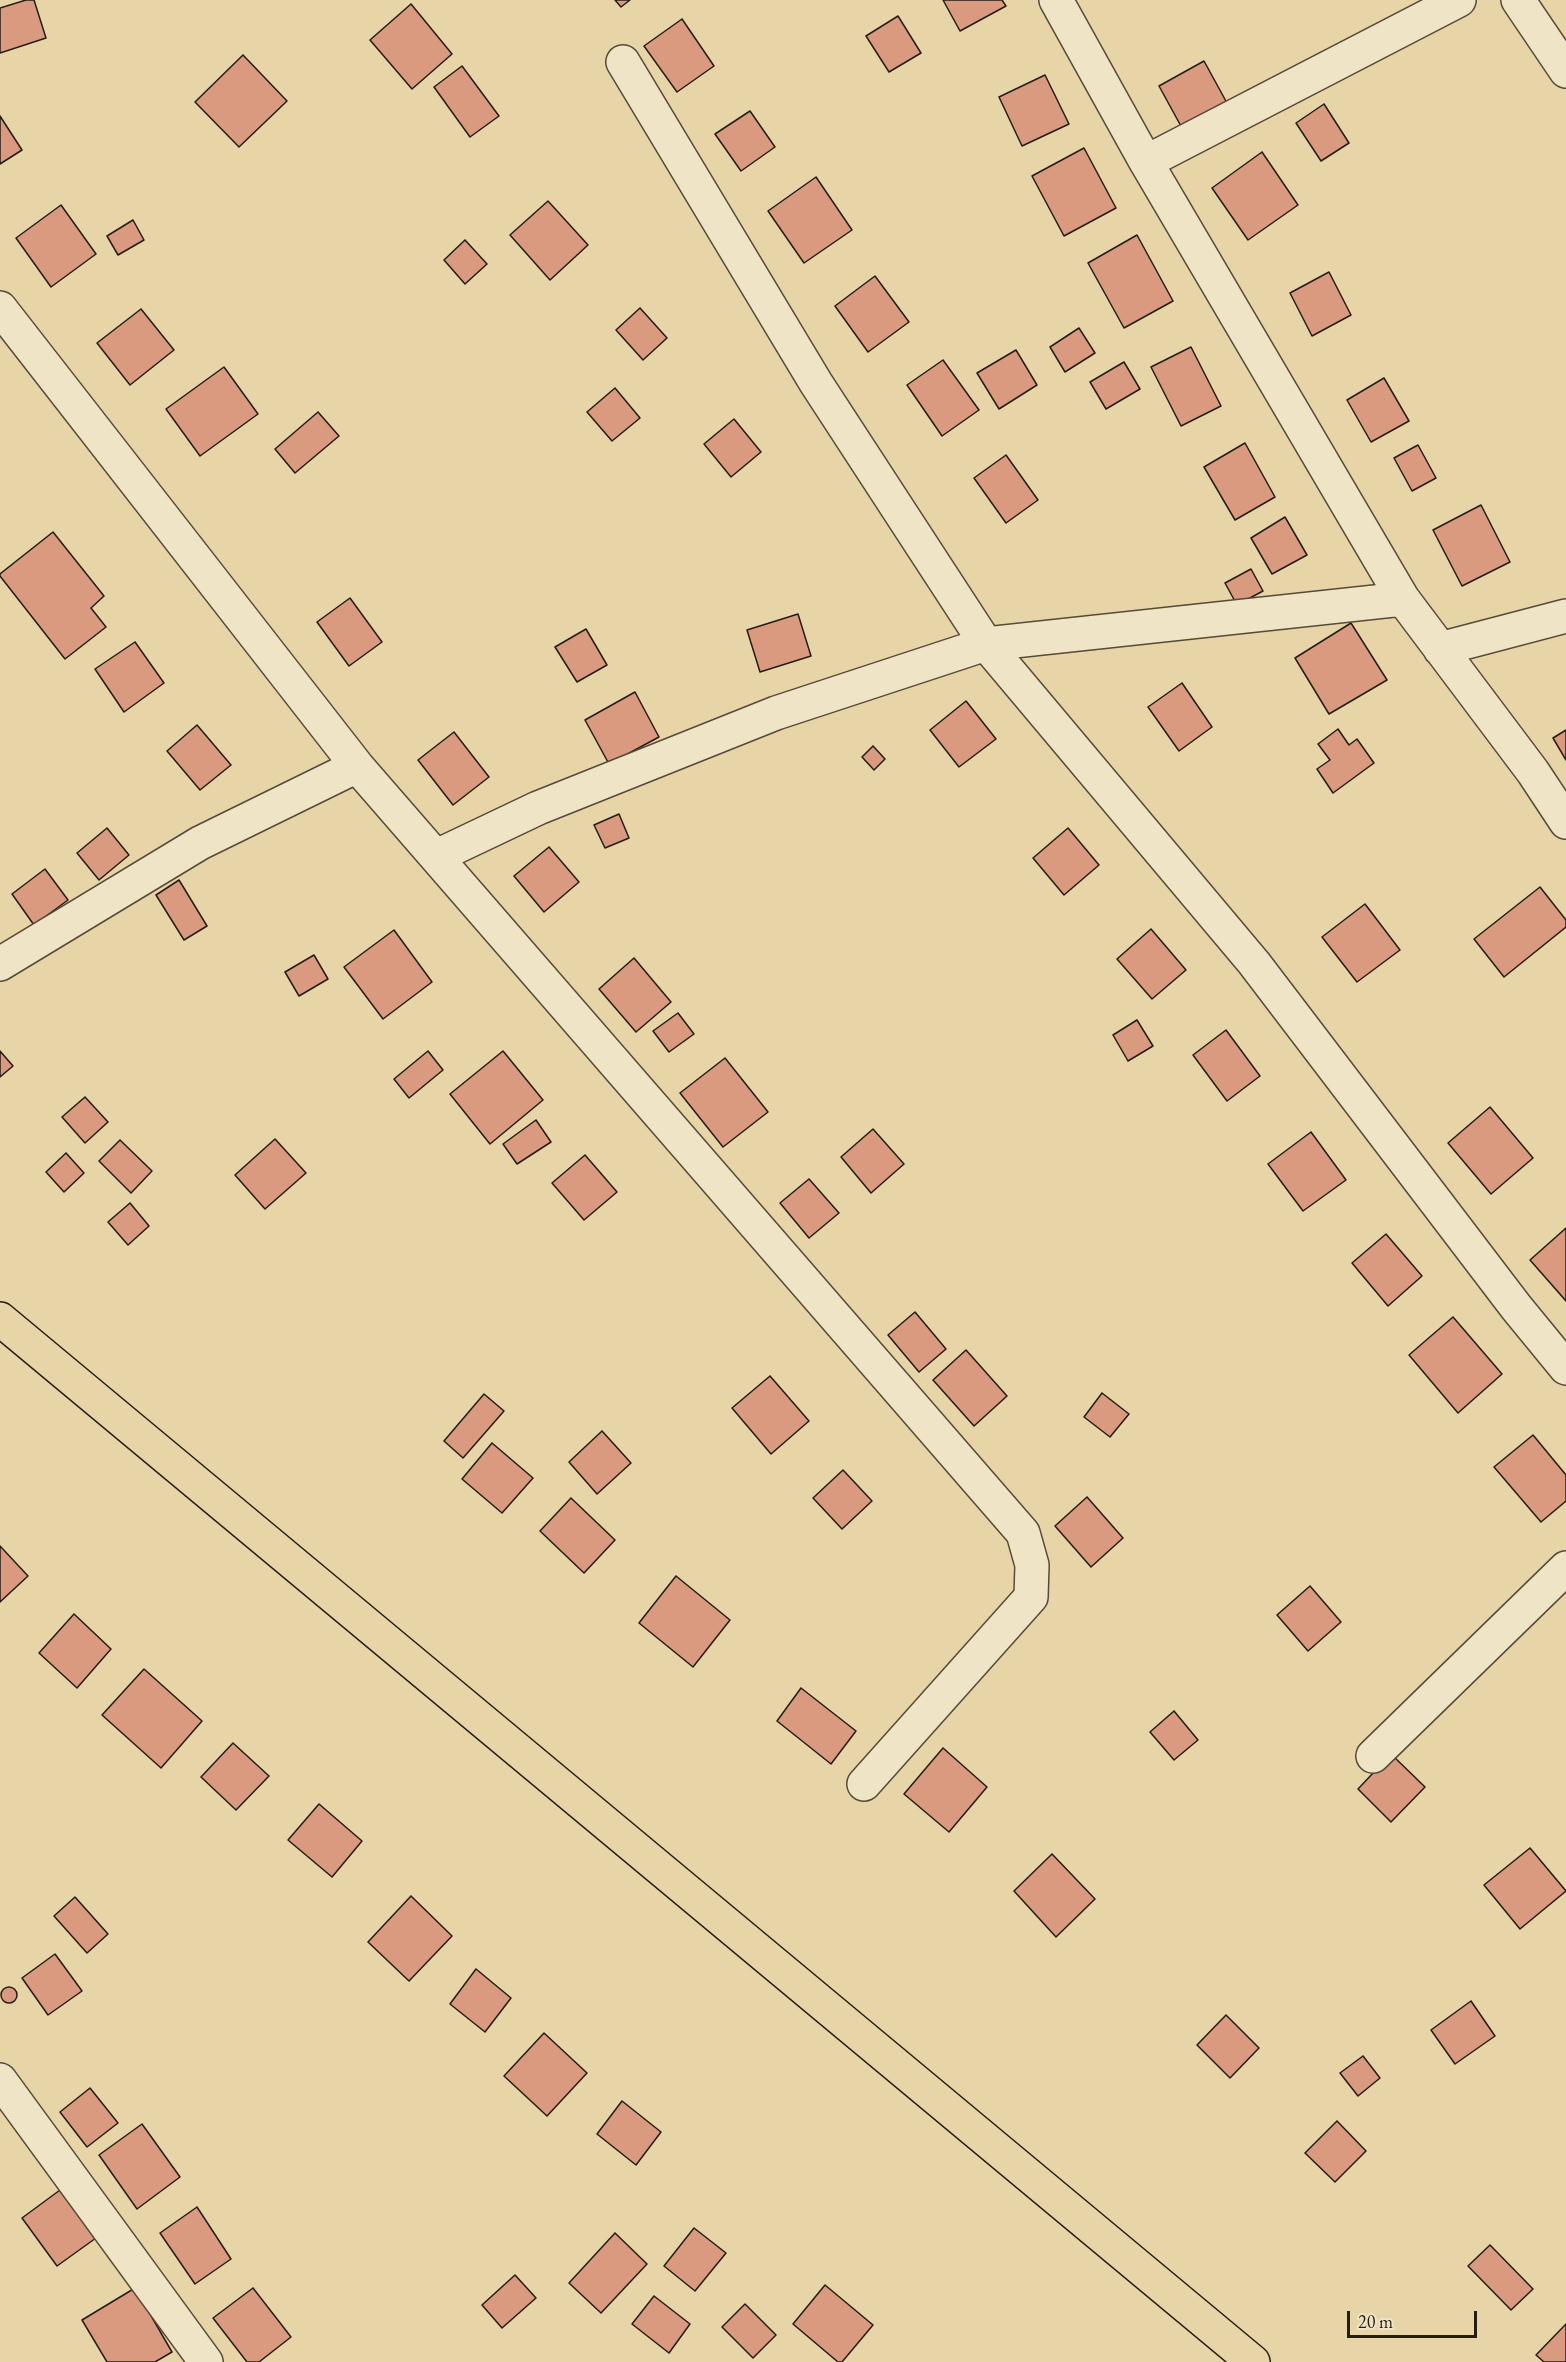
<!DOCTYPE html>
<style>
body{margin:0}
#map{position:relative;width:1566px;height:2362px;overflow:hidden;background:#e7d5a7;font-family:"EB Garamond",serif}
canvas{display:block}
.scale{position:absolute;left:1347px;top:2311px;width:130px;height:27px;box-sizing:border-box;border:3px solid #251c13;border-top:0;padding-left:8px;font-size:18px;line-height:21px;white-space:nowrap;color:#251c13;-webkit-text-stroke:4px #efe4c6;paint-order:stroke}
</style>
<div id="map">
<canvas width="1566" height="2362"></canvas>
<div class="scale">20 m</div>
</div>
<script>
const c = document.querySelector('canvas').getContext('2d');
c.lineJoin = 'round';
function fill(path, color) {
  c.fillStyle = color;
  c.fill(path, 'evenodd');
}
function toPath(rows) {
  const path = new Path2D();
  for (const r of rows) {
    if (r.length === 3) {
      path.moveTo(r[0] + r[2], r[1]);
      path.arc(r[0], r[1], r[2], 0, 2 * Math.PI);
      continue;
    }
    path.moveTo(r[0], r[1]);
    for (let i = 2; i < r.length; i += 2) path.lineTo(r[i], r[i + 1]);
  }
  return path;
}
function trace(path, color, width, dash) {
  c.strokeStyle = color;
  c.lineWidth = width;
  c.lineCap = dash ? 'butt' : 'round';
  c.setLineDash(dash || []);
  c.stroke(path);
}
const building = toPath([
 [26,0,34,0,46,38,0,53,0,8,26,0],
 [615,0,630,0,621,7,615,0],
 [943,0,1002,0,1006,6,960,31,943,0],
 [411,4,452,54,412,89,370,40,411,4],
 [898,16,921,53,889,72,866,36,898,16],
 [682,19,714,66,677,92,644,46,682,19],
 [243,55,287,101,239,147,195,102,243,55],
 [1204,61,1227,103,1182,128,1159,86,1204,61],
 [462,66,499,116,470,137,434,87,462,66],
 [1045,75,1069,124,1022,146,999,97,1045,75],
 [1324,104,1349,143,1321,161,1296,123,1324,104],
 [750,111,775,147,741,171,715,134,750,111],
 [0,116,22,150,0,164,0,116],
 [1084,148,1116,208,1064,236,1032,176,1084,148],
 [1262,152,1298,205,1248,240,1212,188,1262,152],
 [816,177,852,230,804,263,768,211,816,177],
 [548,201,588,245,550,280,510,235,548,201],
 [61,205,96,254,51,287,16,238,61,205],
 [133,220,144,240,118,255,107,236,133,220],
 [1137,235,1173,301,1124,328,1088,263,1137,235],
 [465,240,487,264,465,284,444,260,465,240],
 [1329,272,1351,315,1312,336,1290,293,1329,272],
 [875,276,909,322,868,352,835,306,875,276],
 [640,308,667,338,643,360,616,330,640,308],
 [141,309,174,350,130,385,97,343,141,309],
 [1079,328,1095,353,1065,372,1050,347,1079,328],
 [1191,347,1221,406,1181,426,1151,367,1191,347],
 [1016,350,1037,385,999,409,977,373,1016,350],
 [943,360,979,410,942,436,907,385,943,360],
 [1124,362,1140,389,1106,409,1090,382,1124,362],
 [224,367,258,414,200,456,166,409,224,367],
 [1384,378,1409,421,1371,442,1347,400,1384,378],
 [615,388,640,418,612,441,587,412,615,388],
 [318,412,339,436,295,473,275,449,318,412],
 [734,419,761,452,731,477,704,444,734,419],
 [1245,443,1275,497,1235,520,1204,467,1245,443],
 [1418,445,1436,478,1412,491,1394,458,1418,445],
 [1006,455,1038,500,1006,523,974,478,1006,455],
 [1481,505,1510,562,1462,586,1433,530,1481,505],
 [1285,517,1307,555,1272,574,1251,538,1285,517],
 [53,532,104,596,91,608,106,627,65,659,0,576,0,574,53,532],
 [1251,569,1263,591,1237,605,1225,583,1251,569],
 [350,598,382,642,349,666,317,622,350,598],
 [798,614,811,656,760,672,747,630,798,614],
 [1351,623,1387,680,1329,714,1295,658,1351,623],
 [586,629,607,665,577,682,555,647,586,629],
 [135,642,164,683,124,712,95,669,135,642],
 [1182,683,1212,727,1179,751,1148,707,1182,683],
 [635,692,659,737,609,764,585,720,635,692],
 [966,701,996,739,959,767,930,730,966,701],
 [197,725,231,765,200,790,167,751,197,725],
 [1338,729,1349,745,1357,739,1374,763,1333,793,1317,769,1330,760,1318,744,1338,729],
 [1566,730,1566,760,1553,738,1566,730],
 [454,732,489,777,453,805,418,760,454,732],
 [873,746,885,759,874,770,862,757,873,746],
 [619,814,629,838,605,848,594,825,619,814],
 [107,828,129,855,99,880,77,853,107,828],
 [1068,828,1099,865,1064,895,1033,858,1068,828],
 [549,847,579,882,544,912,514,876,549,847],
 [45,869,68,900,34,925,12,894,45,869],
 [179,880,207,926,184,940,156,895,179,880],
 [1540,887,1566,920,1566,927,1504,977,1474,939,1540,887],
 [1365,904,1400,950,1357,982,1322,937,1365,904],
 [1151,929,1186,970,1152,999,1117,959,1151,929],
 [394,930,432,982,383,1019,344,967,394,930],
 [314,955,328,979,299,996,285,972,314,955],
 [634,958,671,1002,636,1032,599,989,634,958],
 [678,1013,694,1034,669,1052,653,1031,678,1013],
 [1137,1020,1153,1046,1128,1061,1113,1035,1137,1020],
 [1226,1030,1260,1076,1227,1101,1193,1055,1226,1030],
 [0,1051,13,1066,0,1077,0,1051],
 [428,1051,443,1070,409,1098,394,1079,428,1051],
 [503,1051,543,1100,490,1144,450,1094,503,1051],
 [725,1058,768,1112,723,1147,680,1093,725,1058],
 [85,1097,108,1122,85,1143,62,1117,85,1097],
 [1490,1107,1533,1158,1491,1194,1448,1143,1490,1107],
 [536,1120,551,1142,517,1164,503,1144,536,1120],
 [873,1129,904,1164,871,1193,841,1157,873,1129],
 [1311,1132,1346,1180,1303,1211,1268,1164,1311,1132],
 [275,1139,306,1173,265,1209,235,1175,275,1139],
 [120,1140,152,1171,131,1193,99,1161,120,1140],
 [66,1153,84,1173,64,1192,46,1172,66,1153],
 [585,1155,617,1192,584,1220,552,1183,585,1155],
 [809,1179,839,1213,809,1238,780,1203,809,1179],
 [130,1203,149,1226,128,1245,108,1222,130,1203],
 [1566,1228,1566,1301,1530,1260,1566,1228],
 [1386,1234,1422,1276,1388,1306,1352,1263,1386,1234],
 [915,1312,946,1349,919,1372,888,1335,915,1312],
 [1453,1317,1502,1374,1458,1413,1409,1355,1453,1317],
 [966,1350,1007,1396,974,1426,933,1380,966,1350],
 [770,1376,809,1421,771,1454,732,1408,770,1376],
 [1102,1393,1129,1414,1110,1437,1084,1417,1102,1393],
 [484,1394,504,1411,463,1458,444,1441,484,1394],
 [602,1431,631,1463,597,1494,569,1462,602,1431],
 [1533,1435,1566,1475,1566,1501,1541,1522,1494,1467,1533,1435],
 [492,1443,533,1478,502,1513,462,1479,492,1443],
 [843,1470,872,1501,842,1529,813,1498,843,1470],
 [1087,1497,1123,1538,1091,1567,1055,1526,1087,1497],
 [571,1498,615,1540,584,1573,540,1531,571,1498],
 [0,1546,28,1576,0,1602,0,1546],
 [676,1576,730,1620,693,1667,639,1623,676,1576],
 [1310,1586,1341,1622,1308,1651,1277,1615,1310,1586],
 [74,1614,111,1649,77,1688,39,1653,74,1614],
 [144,1669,202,1721,161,1768,102,1715,144,1669],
 [801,1688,856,1731,831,1764,777,1721,801,1688],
 [1174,1711,1198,1740,1174,1760,1150,1732,1174,1711],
 [233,1743,269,1776,236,1810,201,1777,233,1743],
 [943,1748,987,1787,949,1832,904,1794,943,1748],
 [1391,1754,1425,1787,1391,1822,1358,1789,1391,1754],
 [319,1804,362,1841,332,1877,288,1840,319,1804],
 [1530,1848,1566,1891,1520,1929,1484,1885,1530,1848],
 [1052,1854,1095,1899,1056,1937,1014,1891,1052,1854],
 [411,1896,452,1936,409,1981,368,1942,411,1896],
 [75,1897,108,1934,87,1953,54,1916,75,1897],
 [55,1954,82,1991,48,2015,22,1978,55,1954],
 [476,1969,511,1998,485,2032,450,2004,476,1969],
 [9,1995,8],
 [1471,2001,1495,2036,1455,2064,1431,2030,1471,2001],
 [1226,2015,1259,2048,1230,2078,1197,2045,1226,2015],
 [544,2033,587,2073,547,2116,504,2076,544,2033],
 [1363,2056,1380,2078,1358,2096,1340,2073,1363,2056],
 [90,2088,118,2123,87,2147,60,2112,90,2088],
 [622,2101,661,2132,636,2165,597,2134,622,2101],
 [1337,2121,1366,2151,1335,2182,1305,2153,1337,2121],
 [142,2124,180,2177,137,2209,99,2155,142,2124],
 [60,2190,96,2238,57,2266,22,2218,60,2190],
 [197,2207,231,2259,195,2284,160,2233,197,2207],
 [694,2228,726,2253,695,2291,664,2266,694,2228],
 [615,2233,647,2264,601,2313,569,2283,615,2233],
 [1490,2245,1533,2289,1511,2310,1468,2266,1490,2245],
 [515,2275,536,2298,502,2328,482,2305,515,2275],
 [825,2285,873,2325,842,2362,838,2362,793,2324,825,2285],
 [135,2288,172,2352,155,2362,107,2362,82,2320,135,2288],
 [253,2288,291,2337,259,2362,247,2362,213,2318,253,2288],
 [654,2296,690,2324,669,2353,632,2324,654,2296],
 [745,2304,776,2335,753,2358,722,2327,745,2304],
 [1566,2324,1566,2362,1544,2362,1536,2355,1566,2324]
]);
const minor = toPath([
 [1056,0,1146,162,1403,599,1533,772,1566,822],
 [1518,0,1566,71],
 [623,62,816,383,986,644,1254,963,1516,1307,1566,1368],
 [1146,162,1459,0],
 [0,308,357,766,1023,1533,1032,1565,1031,1597,864,1784],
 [1440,649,1566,616],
 [437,856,538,808,776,713,986,644,1403,599],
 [0,964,200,843,357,766],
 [1373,1756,1566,1568],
 [0,2080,206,2362]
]);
const major = toPath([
 [0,1319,1253,2362]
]);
fill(building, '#da9a80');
trace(building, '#251c13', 1.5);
trace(minor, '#564a38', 36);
trace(major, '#251c13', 36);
trace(minor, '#efe4c6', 33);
trace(major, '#e7d5a7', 33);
</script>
